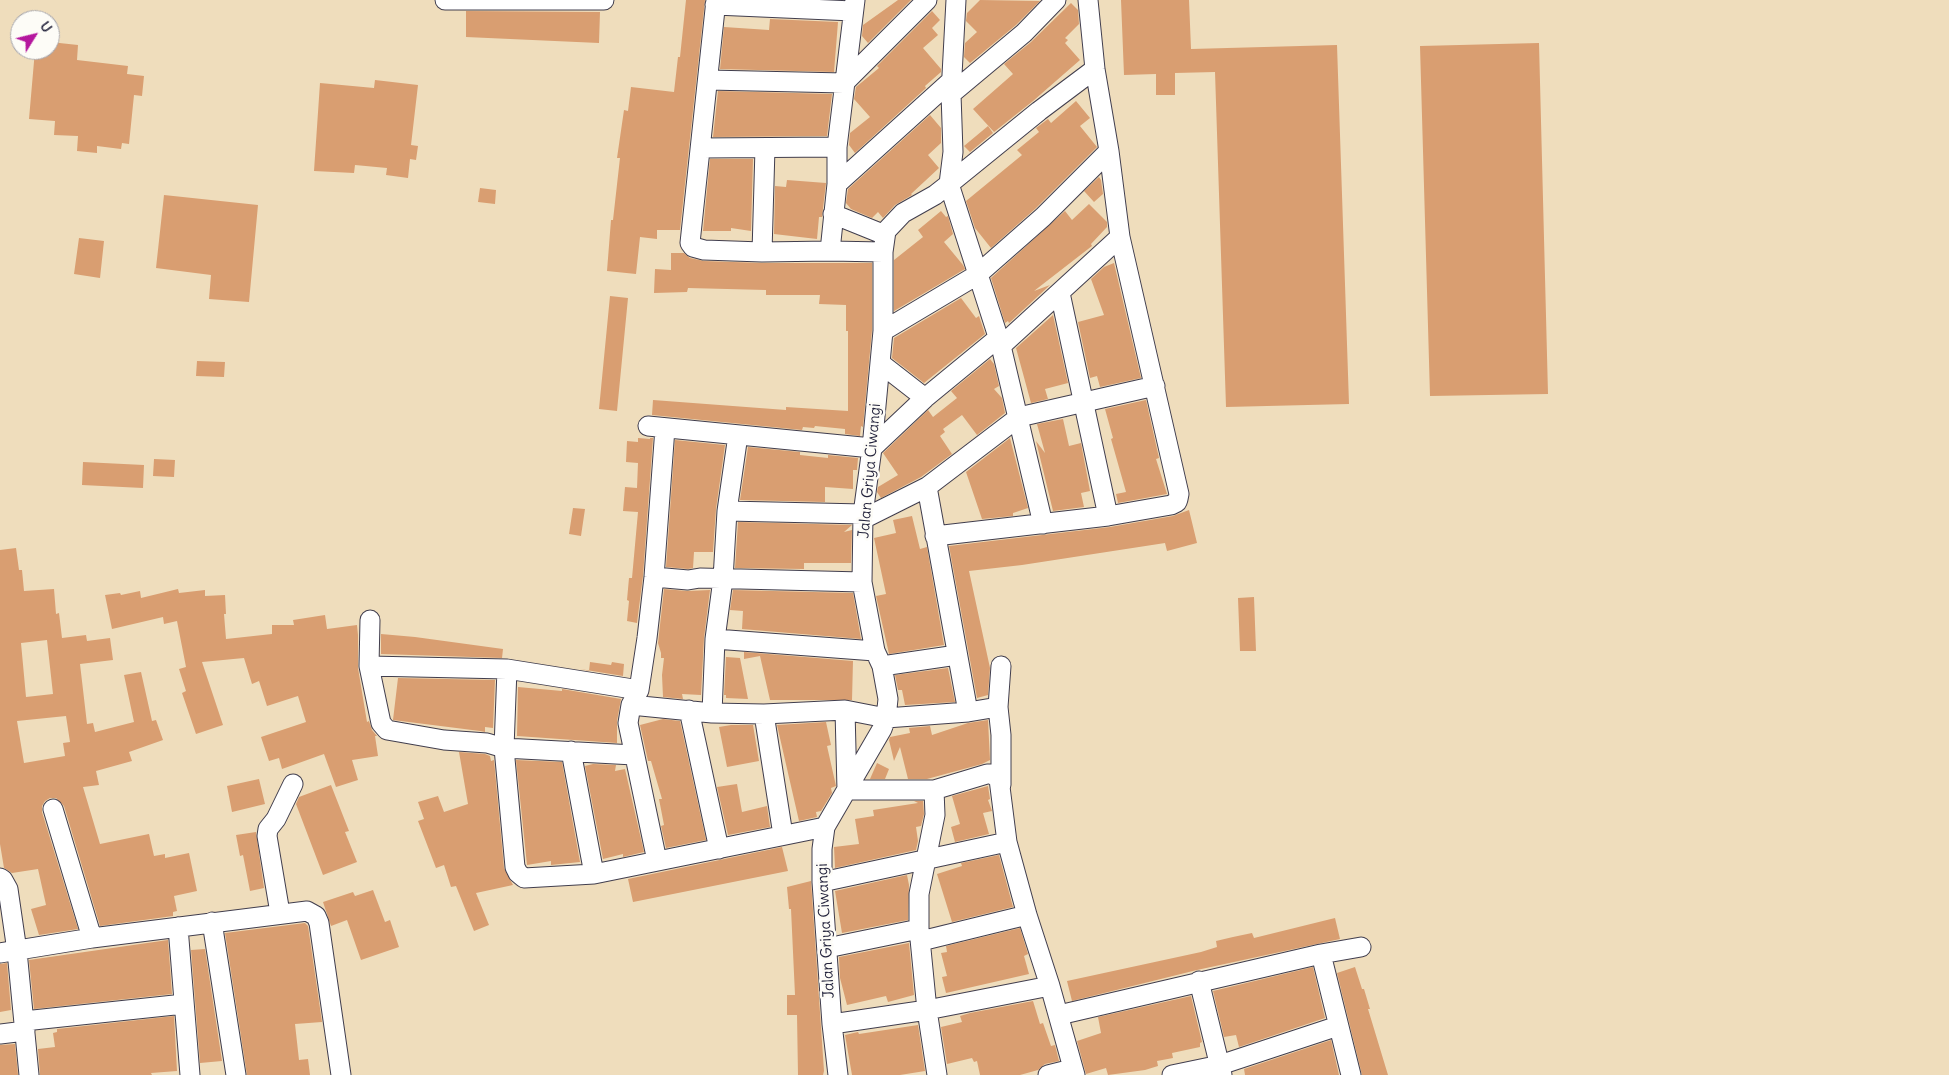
<!DOCTYPE html>
<style>
body{margin:0}
#map{position:relative;width:1949px;height:1075px;overflow:hidden;background:#efddbc;font-family:Delius,sans-serif}
canvas{display:block}
.north{position:absolute;left:10px;top:10px;width:50px;height:50px;box-sizing:border-box;background:#fdfcf7;border:1px solid #a5a5ac;border-radius:50%;rotate:54deg;font-size:14px;font-weight:700;line-height:20px;text-align:center;color:#22223b}
.north::after{content:'';display:block;margin:auto;width:18px;height:22px;background:#b5179e;clip-path:polygon(50% 0,100% 100%,50% 72%,0 100%)}
</style>
<div id="map">
<canvas width="1949" height="1075"></canvas>
<div class="north">U</div>
</div>
<script>
const c = document.querySelector('canvas').getContext('2d');
c.lineJoin = 'round';
function fill(path, color) {
  c.fillStyle = color;
  c.fill(path, 'evenodd');
}
function toPath(rows) {
  const path = new Path2D();
  for (const r of rows) {
    path.moveTo(r[0], r[1]);
    for (let i = 2; i < r.length; i += 2) path.lineTo(r[i], r[i + 1]);
  }
  return path;
}
function trace(path, color, width, dash) {
  c.strokeStyle = color;
  c.lineWidth = width;
  c.lineCap = dash ? 'butt' : 'round';
  c.setLineDash(dash || []);
  c.stroke(path);
}
function write(font, color, halo, rows, align = 'center') {
  c.font = font + ' Delius,sans-serif';
  c.lineWidth = 5;
  c.setLineDash([]);
  c.textBaseline = 'middle';
  c.strokeStyle = halo;
  c.fillStyle = color;
  for (const [text, x, y, turn = 0] of rows) {
    c.save();
    c.translate(x, y);
    c.rotate((+turn || 0) * Math.PI / 180);
    c.textAlign = isNaN(turn) ? turn : align;
    if (halo) c.strokeText(text, 0, 0);
    c.fillText(text, 0, 0);
    c.restore();
  }
}
const building = toPath([
 [686,0,705,0,680,230,657,230,657,239,640,237,636,274,607,271,611,220,613,220,620,158,617,158,624,110,628,111,631,87,674,92,678,57,680,57],
 [898,0,911,0,868,43,862,36,863,25],
 [980,0,1040,1,1016,25,970,63,964,57,965,43,977,32,966,21,967,13],
 [1121,0,1189,0,1191,49,1337,45,1349,404,1226,407,1215,72,1175,73,1175,95,1156,95,1156,74,1124,75],
 [1071,3,1078,10,1079,24,1065,38,1068,40,1065,43,1080,60,1033,101,994,132,973,109,1013,74,1004,64,1031,42],
 [466,11,600,12,599,43,466,37],
 [932,11,940,20,932,28,938,35,923,48,941,69,941,72,925,86,926,88,855,153,849,145,850,133,870,117,854,99,856,87,879,68,877,66],
 [770,19,838,22,834,72,720,69,724,27,769,30],
 [50,42,78,45,77,60,128,66,127,74,144,76,142,96,134,95,129,144,122,143,121,149,97,146,97,153,77,151,78,136,54,135,55,121,29,119,35,50,50,50],
 [1539,43,1548,394,1430,396,1420,46],
 [375,80,418,85,411,145,418,146,416,160,410,159,408,178,386,175,387,168,355,165,354,173,314,171,320,83,374,88],
 [718,91,832,94,827,136,713,137],
 [1076,101,1090,118,1080,126,1097,147,1035,209,991,248,975,228,966,201,1022,155,1017,150,1039,132,1036,128,1048,119,1051,123],
 [930,115,941,128,941,143,928,155,939,168,911,194,912,195,895,205,883,218,878,212,872,218,851,209,846,203,848,189],
 [988,126,993,133,970,152,964,146],
 [710,159,753,159,751,231,731,228,731,231,703,231],
 [1099,177,1101,180,1103,194,1094,202,1084,191],
 [787,180,826,183,822,217,819,217,817,239,774,234,775,186,786,187],
 [480,188,496,190,495,204,478,202],
 [164,195,258,205,249,302,209,299,211,275,156,268],
 [1089,204,1107,222,1107,227,1091,244,1092,246,1034,291,1050,285,1009,323,1008,321,1005,323,991,278,1065,211,1072,220],
 [941,211,946,217,948,216,953,234,944,242,963,265,965,269,894,311,894,260,923,237,918,230],
 [79,238,104,241,100,278,74,274],
 [671,253,684,253,690,258,704,261,762,263,872,263,872,330,863,427,861,426,860,436,845,434,845,429,815,426,814,428,803,427,802,430,652,415,653,400,786,410,786,407,848,411,848,331,846,331,846,305,819,304,820,295,766,295,766,290,688,288,687,292,654,293,655,269,671,270],
 [1114,263,1141,378,1100,387,1097,376,1090,378,1078,322,1104,315,1091,279,1104,267],
 [610,296,628,298,617,411,599,409],
 [961,298,976,318,979,316,985,334,924,383,892,358,894,338],
 [1053,315,1068,383,1045,389,1048,399,1031,403,1016,348],
 [990,359,994,364,999,386,994,389,1002,398,1005,413,977,435,962,415,943,429,945,432,940,436,952,454,921,477,881,498,877,492,878,487,898,475,883,453,928,410,933,417,957,398,951,391],
 [197,361,225,362,224,377,196,376],
 [1146,400,1159,458,1156,459,1167,494,1118,503,1116,494,1126,492,1111,439,1113,438,1105,409],
 [1063,419,1069,446,1081,443,1090,491,1081,493,1084,507,1053,511,1036,441,1045,453,1037,424],
 [638,438,650,439,650,438,653,438,643,576,637,623,627,621,629,601,627,600,629,578,632,578,638,512,623,511,625,487,637,488,638,463,626,462,627,441,638,442],
 [1010,438,1028,508,1013,513,1013,516,982,519,966,472],
 [675,440,725,445,716,509,713,552,694,552,693,568,688,569,666,567],
 [748,447,800,452,800,455,828,458,828,455,858,458,857,470,853,470,853,489,825,487,825,502,740,500],
 [154,459,175,460,174,477,153,476],
 [83,462,144,465,143,488,82,485],
 [573,508,585,509,581,536,569,534],
 [1189,510,1197,543,1167,551,1165,543,1022,565,969,571,990,668,988,695,977,698,949,546,1110,527,1173,516],
 [912,516,920,549,927,547,944,645,889,654,876,596,886,594,874,538,896,533,893,520],
 [738,522,852,525,844,532,852,530,851,563,804,563,804,569,735,568],
 [16,548,19,570,22,570,24,591,54,589,56,614,59,613,62,638,86,635,87,641,110,638,113,660,80,664,87,724,93,723,95,732,134,722,124,675,141,672,152,721,156,720,163,740,129,752,132,761,96,771,99,785,83,787,100,844,149,834,154,856,165,854,165,858,189,853,197,891,174,896,177,911,173,912,173,916,100,926,64,806,56,798,50,798,45,801,42,806,42,812,78,929,39,935,31,909,46,905,38,869,12,873,4,868,0,844,0,550],
 [47,640,53,694,26,697,21,643],
 [66,716,70,742,63,743,65,756,24,763,17,721],
 [178,589,179,593,205,590,205,596,225,595,226,614,224,614,226,639,272,634,272,625,294,625,293,620,325,615,327,629,357,625,358,635,358,668,367,722,369,721,372,730,377,736,375,736,378,756,352,760,358,780,336,787,324,754,282,769,279,758,269,761,261,737,306,722,298,696,267,706,259,681,252,684,244,658,202,662,223,725,196,734,182,693,186,691,179,669,186,667,177,621,164,624,163,617,112,629,105,595,120,593,121,595,140,591,141,598],
 [664,589,687,591,710,590,704,638,701,695,682,694,683,699,663,697,662,675,664,658,661,658,661,653,658,643],
 [733,590,853,593,861,639,742,629,743,611,730,610],
 [1254,597,1256,651,1240,651,1238,598],
 [381,634,415,637,503,649,502,658,381,654],
 [744,652,853,661,852,700,770,700,760,656,744,659],
 [726,657,740,658,748,699,726,698,726,695,724,695],
 [590,662,611,665,612,662,624,664,623,676,580,669,589,671],
 [948,668,955,702,905,705,902,690,898,690,895,675],
 [398,678,495,680,493,728,485,727,485,732,480,731,393,720],
 [518,687,562,691,562,689,621,699,617,721,617,743,517,736],
 [663,719,680,721,706,840,666,848,661,826,664,825,659,799,662,799,651,761,648,761,640,725],
 [988,720,990,760,982,764,927,779,908,779,900,747,894,761,889,740,890,737,910,733,909,728,930,726,932,735,968,723],
 [826,722,831,745,827,746,836,786,831,788,832,793,821,811,816,812,817,817,799,821,777,725],
 [731,725,753,725,759,761,727,767,719,727],
 [459,752,485,754,490,756,491,761,494,760,504,868,513,885,476,893,489,925,474,931,456,886,451,887,444,865,436,868,418,821,424,819,418,802,438,796,444,812,468,804],
 [516,760,562,762,580,862,551,865,551,861,527,865],
 [877,763,889,769,885,779,870,779],
 [593,764,616,765,615,771,625,769,644,852,623,857,623,854,603,859,585,766],
 [259,779,265,804,232,812,227,786],
 [737,784,742,812,767,806,770,827,728,835,717,787],
 [331,785,349,831,345,832,357,862,323,875,296,804,299,797],
 [988,786,990,799,988,800,992,811,983,813,989,834,955,842,951,827,960,824,952,796],
 [914,801,923,801,924,814,921,826,916,827,918,841,916,850,835,868,834,847,859,844,855,819,874,816,873,810,918,803],
 [256,832,264,888,250,891,243,855,240,856,236,835],
 [782,847,788,871,633,902,628,879],
 [999,855,1013,907,952,922,937,874,962,866,961,863],
 [907,875,909,885,908,920,842,933,835,891],
 [811,881,824,1071,823,1075,798,1075,797,1015,787,1015,787,995,795,995,791,909,789,909,787,887],
 [373,890,385,922,390,920,399,947,361,960,347,920,331,926,323,902,353,892,355,896],
 [1335,918,1340,939,1197,970,1072,1001,1067,981,1201,952,1217,947,1216,941,1233,937,1252,933,1254,938],
 [305,923,308,926,322,1022,295,1024,299,1060,308,1059,310,1075,247,1075,225,933],
 [1020,928,1028,954,1024,956,1029,974,946,993,942,977,947,976,941,953,947,952,946,946],
 [168,940,172,994,34,1009,29,960],
 [909,943,914,995,888,1002,886,996,847,1005,840,978,839,957],
 [205,949,222,1061,200,1063,191,950],
 [7,963,11,1010,0,1012,0,964],
 [1313,967,1325,1018,1239,1047,1236,1035,1224,1037,1213,991],
 [1355,967,1362,989,1364,989,1370,1009,1368,1009,1388,1075,1362,1075,1337,973],
 [1191,996,1202,1042,1200,1043,1200,1047,1172,1053,1173,1058,1157,1061,1158,1066,1145,1070,1108,1075,1106,1068,1086,1074,1077,1041,1101,1033,1098,1017],
 [1033,1001,1040,1024,1043,1023,1051,1046,1055,1045,1059,1061,1045,1064,1038,1070,1020,1075,980,1075,977,1061,974,1062,972,1058,947,1064,941,1027,962,1022,960,1016,970,1013],
 [174,1016,177,1071,151,1073,152,1075,40,1075,38,1049,55,1047,53,1033,57,1032,57,1029],
 [918,1025,925,1071,900,1075,852,1075,845,1035,858,1032,859,1034],
 [1331,1040,1339,1075,1245,1075,1244,1069],
 [15,1044,18,1075,0,1075,0,1045]
]);
const minor = toPath([
 [445,0,604,0],
 [716,0,690,243,693,247,704,250,762,252,830,251,883,252],
 [715,5,853,11],
 [708,80,844,83,927,0],
 [951,94,1024,33,1056,0],
 [701,148,837,147],
 [837,184,951,81],
 [833,214,885,235],
 [830,251,837,184,837,147,855,0],
 [762,252,765,148],
 [1060,293,1108,516],
 [883,331,977,275,1043,217,1109,151],
 [1001,346,1120,237],
 [880,363,925,398],
 [648,426,872,448,925,398,998,338],
 [927,487,968,712],
 [727,511,863,514],
 [863,519,927,487,1019,417,1155,386],
 [1043,524,1001,346,949,184,1039,111,1095,69],
 [935,536,1108,516,1171,505,1177,502,1178,499,1179,494,1120,237,1109,151,1095,69,1088,0],
 [654,577,688,580,700,578,862,582],
 [370,620,369,666,381,723,387,730,444,740,487,743,504,748,634,755],
 [715,639,875,651],
 [369,666,507,669,639,690],
 [882,666,957,655],
 [507,669,504,748,515,867,518,873,524,878,594,874,825,827],
 [631,705,712,713,764,714,845,710,886,718,968,712,998,707],
 [689,710,719,849],
 [845,710,847,790,934,790,987,774,992,774,999,779,1007,842,1027,915,1050,986,1075,1075],
 [712,713,715,639,723,579,727,511,738,435],
 [764,714,783,835],
 [571,751,594,874],
 [1001,785,1001,735,998,707,1001,666],
 [934,790,935,815,919,894,919,929,927,1010,937,1075],
 [53,809,92,938],
 [657,861,628,723,631,705,639,690,647,638,654,577,665,428],
 [0,878,3,880,8,889,17,951,29,1075],
 [822,882,1007,842],
 [280,913,267,836,268,829,276,819,293,784],
 [212,922,236,1075],
 [178,927,190,1075],
 [921,941,1027,915],
 [827,948,919,929],
 [0,953,92,938,307,911,316,916,319,923,341,1075],
 [1321,954,1351,1075],
 [1199,981,1222,1075],
 [1059,1015,1321,954,1361,947],
 [24,1021,184,1004],
 [832,1024,927,1010,1050,986],
 [0,1034,25,1031],
 [838,1075,832,1024,822,882,822,849,825,827,882,729,886,718,888,699,882,666,875,651,862,582,863,514,872,448,883,331,883,252,886,231,903,213,935,195,949,184,953,152,951,94,956,0],
 [1048,1075,1072,1069],
 [1172,1075,1220,1065,1338,1026]
]);
const streetNames = [
 ["Jalan Griya Ciwangi",870,471,-85],
 ["Jalan Griya Ciwangi",826,931,-93]
];
fill(building, '#d99e71');
trace(minor, '#413e4e', 21);
trace(minor, '#fff', 19);
write('15px', '#22223b', '#fdfcf7', streetNames);
</script>
